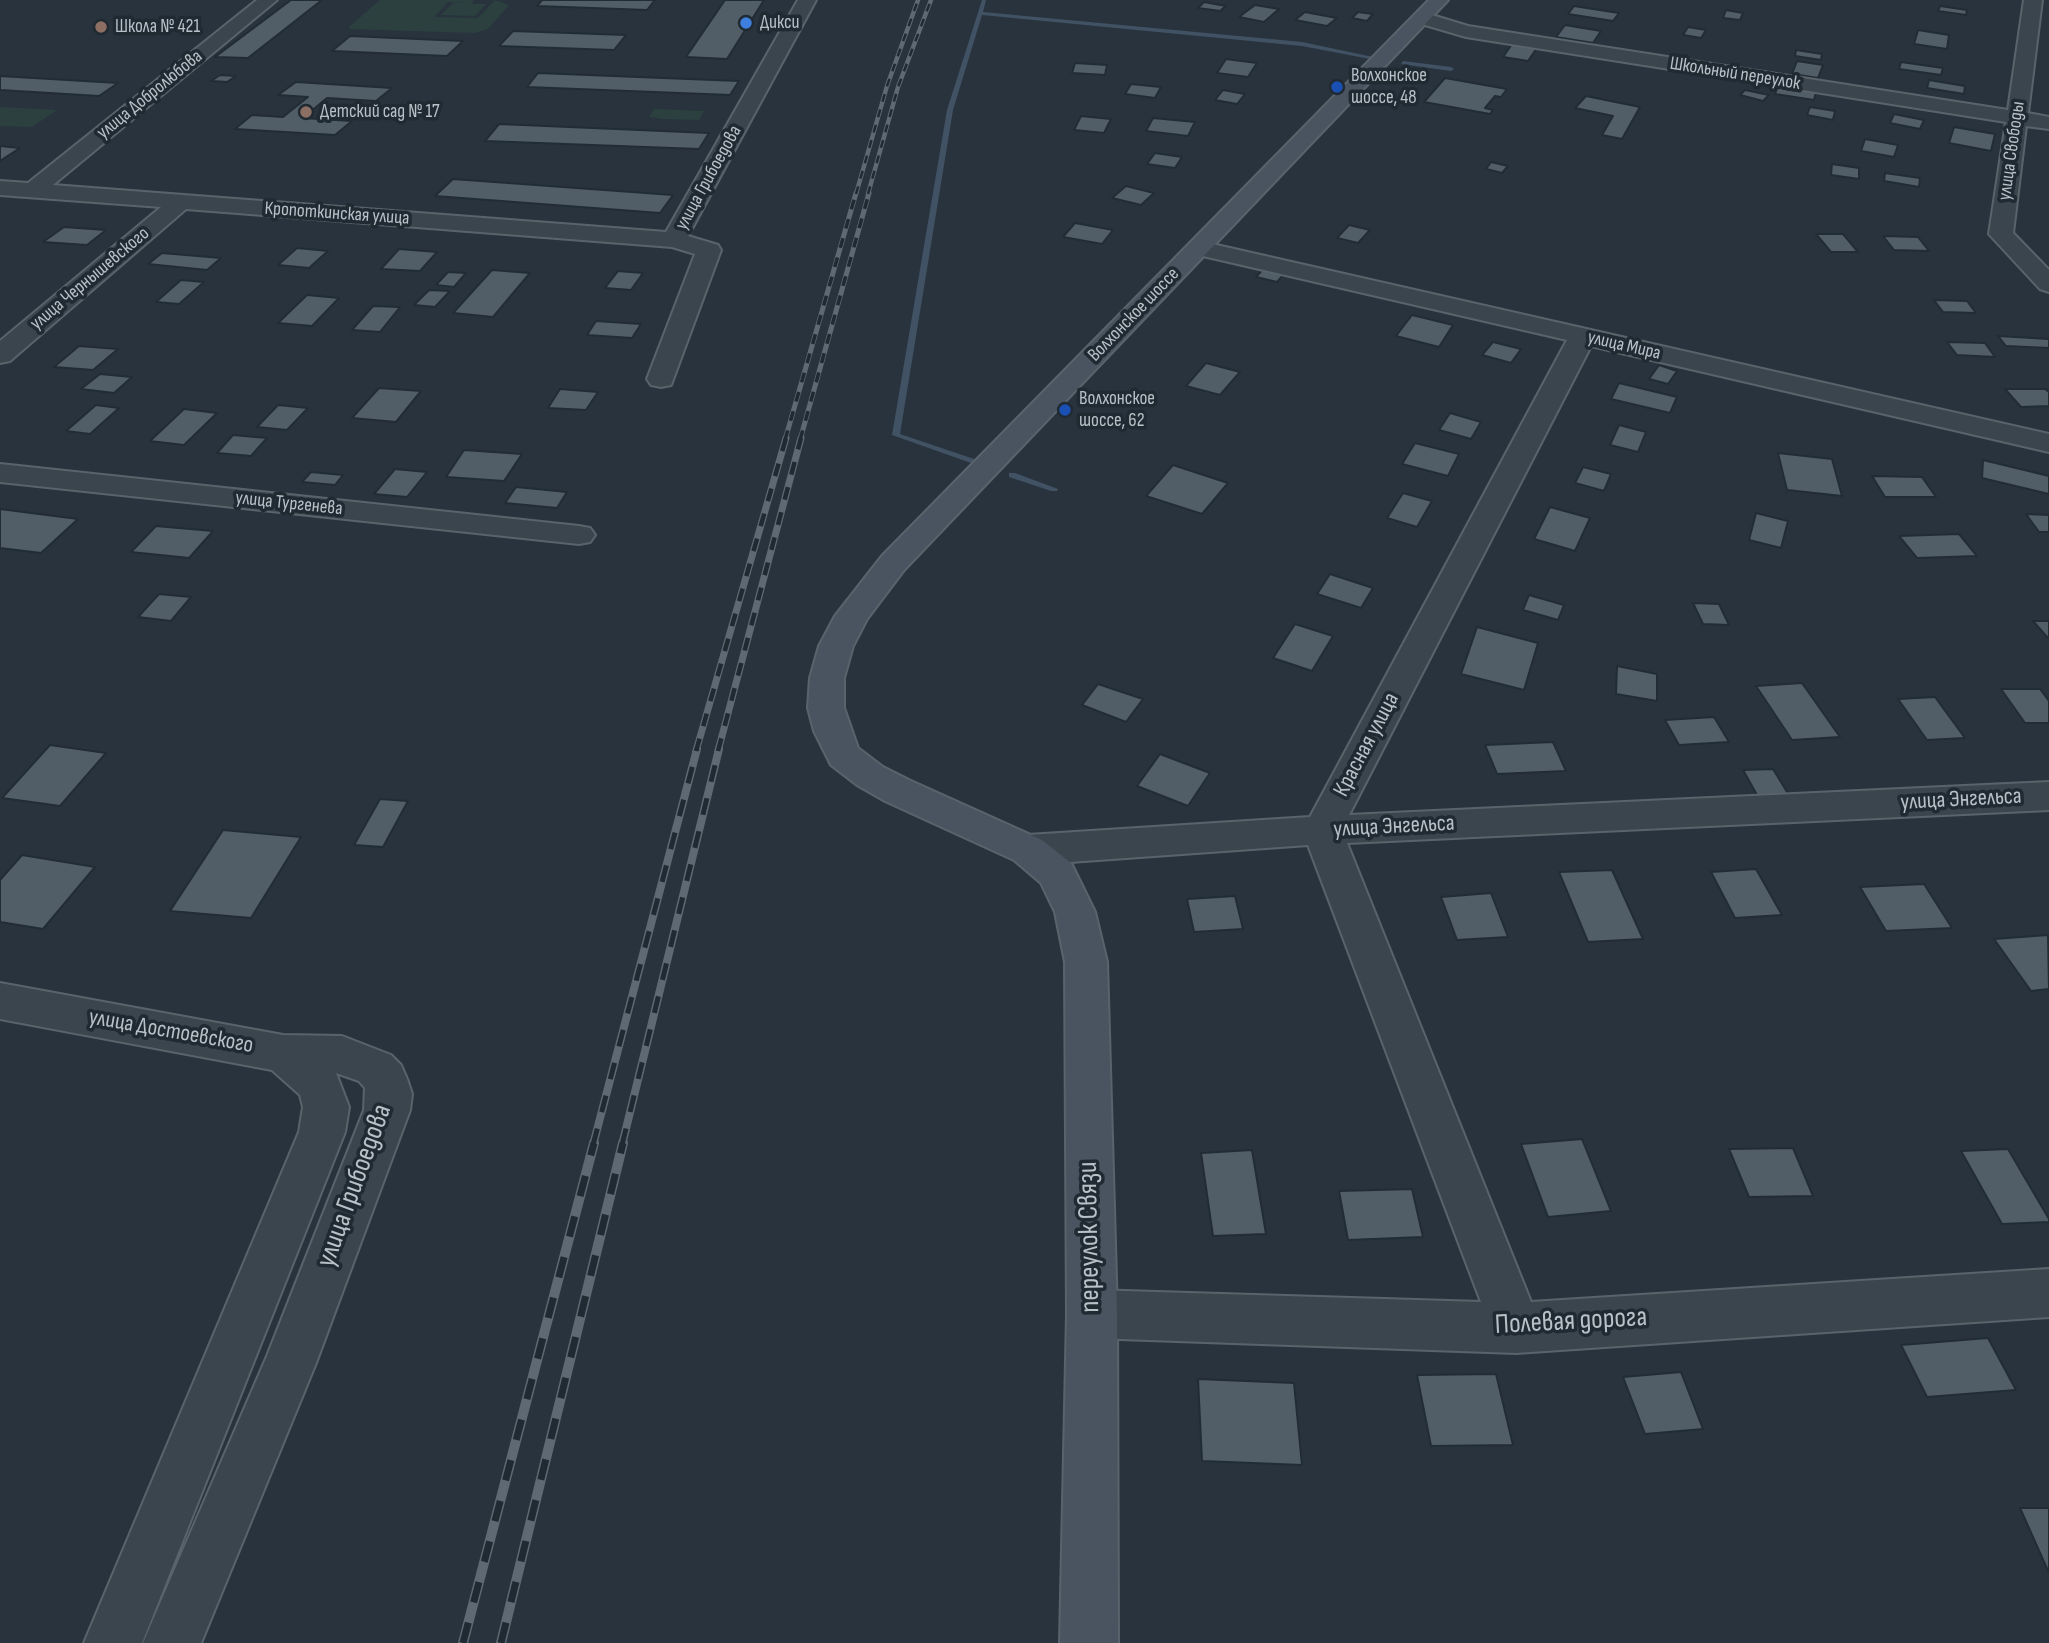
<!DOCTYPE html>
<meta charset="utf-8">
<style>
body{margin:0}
canvas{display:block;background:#28333d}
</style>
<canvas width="2049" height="1643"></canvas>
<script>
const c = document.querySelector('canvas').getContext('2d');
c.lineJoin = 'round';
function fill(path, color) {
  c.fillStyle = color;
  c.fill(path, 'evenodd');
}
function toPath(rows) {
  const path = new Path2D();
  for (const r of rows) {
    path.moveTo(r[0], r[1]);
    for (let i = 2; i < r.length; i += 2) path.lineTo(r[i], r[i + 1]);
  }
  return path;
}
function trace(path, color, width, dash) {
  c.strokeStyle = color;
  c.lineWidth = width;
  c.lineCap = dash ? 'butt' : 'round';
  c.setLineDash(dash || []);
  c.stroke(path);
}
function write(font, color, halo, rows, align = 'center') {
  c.font = font + ' "Sofia Sans Condensed",sans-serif';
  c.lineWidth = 7;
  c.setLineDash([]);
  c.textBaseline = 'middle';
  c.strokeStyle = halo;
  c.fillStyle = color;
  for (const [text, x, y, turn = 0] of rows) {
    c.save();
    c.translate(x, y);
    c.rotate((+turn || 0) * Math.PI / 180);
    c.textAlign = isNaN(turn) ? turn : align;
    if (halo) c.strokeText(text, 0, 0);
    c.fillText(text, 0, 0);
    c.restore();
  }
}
const green = toPath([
 [380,0,474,0,472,4,486,4,475,16,441,15,453,3,468,3,448,2,434,17,478,18,495,0,509,5,488,29,475,33,350,29,349,27],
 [0,107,57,110,32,127,0,126],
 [654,109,704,111,699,120,664,119,649,117]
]);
const stream = toPath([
 [982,0,986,0,983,12,1302,42,1373,57,1370,59,1302,46,982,15,953,110,900,434,974,459,974,463,971,463,892,435,947,110,982,0],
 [1403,61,1451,67,1454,69,1451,71,1401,64,1403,61],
 [1009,473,1015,473,1058,489,1057,491,1051,491,1009,477,1009,473]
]);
const building = toPath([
 [291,0,322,0,248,58,215,57,291,0],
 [542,0,655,0,647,10,537,6,542,0],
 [725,0,764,0,727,59,686,57,725,0],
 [1204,2,1226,6,1220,11,1198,8,1204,2],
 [1255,5,1279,9,1264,22,1239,17,1255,5],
 [1574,6,1619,13,1613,21,1568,14,1574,6],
 [1940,6,1967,10,1966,15,1938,11,1940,6],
 [1726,10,1743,13,1740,20,1723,18,1726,10],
 [1305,12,1337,18,1327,26,1295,20,1305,12],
 [1358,12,1373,14,1367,21,1352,18,1358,12],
 [1565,25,1601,31,1593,43,1556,37,1565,25],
 [1688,27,1706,30,1701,38,1683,35,1688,27],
 [1918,30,1949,35,1947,49,1914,44,1918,30],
 [513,31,626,35,614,50,499,46,513,31],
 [350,36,463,41,447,56,332,51,350,36],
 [1512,44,1537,48,1528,61,1503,57,1512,44],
 [1796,50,1822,54,1821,60,1795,56,1796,50],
 [1226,59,1257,63,1248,77,1217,73,1226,59],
 [1797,61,1823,65,1818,78,1792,74,1797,61],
 [1901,62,1943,68,1941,75,1899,69,1901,62],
 [1075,63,1107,65,1105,75,1072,73,1075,63],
 [538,73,739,81,730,95,527,87,538,73],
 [220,75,236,76,227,82,211,81,220,75],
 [0,76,118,83,99,96,0,90,0,76],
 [1445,78,1507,89,1501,97,1495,96,1485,108,1493,110,1490,114,1424,102,1445,78],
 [1929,80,1965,86,1964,94,1927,88,1929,80],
 [296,82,392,88,376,101,327,98,303,118,352,121,335,135,235,129,252,115,283,117,308,97,278,95,296,82],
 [1131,84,1161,87,1155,98,1125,94,1131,84],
 [1778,86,1816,92,1814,100,1775,94,1778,86],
 [1223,90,1245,94,1237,104,1215,100,1223,90],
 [1745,90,1769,95,1763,101,1740,95,1745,90],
 [1586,96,1640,107,1622,139,1602,135,1613,116,1575,108,1586,96],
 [1810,107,1835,111,1833,120,1807,115,1810,107],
 [1894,114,1924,120,1920,129,1890,123,1894,114],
 [1081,116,1111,119,1104,133,1074,130,1081,116],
 [1153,118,1195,122,1188,136,1146,131,1153,118],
 [499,124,709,133,699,149,485,141,499,124],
 [1954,127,1995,134,1991,151,1949,143,1954,127],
 [1865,139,1898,145,1894,157,1861,151,1865,139],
 [0,146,20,148,0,161,0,146],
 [1155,153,1182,157,1175,168,1147,164,1155,153],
 [1491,162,1508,166,1502,173,1486,169,1491,162],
 [1832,164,1859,168,1859,179,1831,175,1832,164],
 [1885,173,1920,178,1919,187,1884,181,1885,173],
 [453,179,673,195,660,213,435,196,453,179],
 [1126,186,1154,193,1141,205,1112,198,1126,186],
 [1075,223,1113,230,1102,244,1063,237,1075,223],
 [1349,225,1370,230,1358,243,1337,238,1349,225],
 [64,227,106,230,87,245,43,242,64,227],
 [1816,234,1843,234,1858,252,1831,252,1816,234],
 [1883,236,1918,237,1929,251,1894,250,1883,236],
 [297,248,328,251,309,268,278,265,297,248],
 [399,249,437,252,420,271,381,269,399,249],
 [162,253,221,258,207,270,148,264,162,253],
 [1264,268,1285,273,1277,282,1256,277,1264,268],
 [492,270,530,273,493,317,453,313,492,270],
 [618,271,643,273,631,290,605,288,618,271],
 [448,272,466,273,454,287,436,285,448,272],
 [181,280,204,282,179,304,156,302,181,280],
 [429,290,450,291,435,307,414,305,429,290],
 [307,295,339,298,312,326,278,323,307,295],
 [1934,300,1967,301,1976,313,1943,312,1934,300],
 [373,306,400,307,380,332,352,330,373,306],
 [1412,315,1453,325,1439,347,1396,336,1412,315],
 [596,321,641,324,632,338,587,335,596,321],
 [1998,336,2049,339,2049,348,2006,346,1998,336],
 [1493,342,1521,349,1511,363,1482,355,1493,342],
 [1947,342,1985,343,1995,357,1957,355,1947,342],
 [79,346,118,349,93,370,54,367,79,346],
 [1206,363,1240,372,1220,395,1186,386,1206,363],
 [1659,365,1677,371,1668,384,1649,379,1659,365],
 [100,374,132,377,114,393,81,389,100,374],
 [1619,383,1677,397,1670,413,1611,399,1619,383],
 [379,388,421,391,396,422,352,418,379,388],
 [560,389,598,392,586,410,548,408,560,389],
 [2005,389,2045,389,2049,392,2049,406,2021,407,2005,389],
 [96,405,119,408,90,434,66,431,96,405],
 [278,405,308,408,287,430,257,427,278,405],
 [184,409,217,413,184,445,150,441,184,409],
 [1450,413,1481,422,1471,439,1439,430,1450,413],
 [1619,425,1646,432,1638,452,1610,445,1619,425],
 [233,435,267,438,251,456,217,453,233,435],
 [1415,443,1459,454,1448,476,1402,464,1415,443],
 [464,450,522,454,504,481,446,477,464,450],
 [1778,453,1832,459,1842,496,1787,490,1778,453],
 [1983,460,2049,476,2049,494,1982,478,1983,460],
 [1173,465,1228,483,1202,514,1146,496,1173,465],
 [1583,467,1611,474,1604,491,1575,483,1583,467],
 [395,469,427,472,407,497,374,494,395,469],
 [311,472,343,475,335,485,302,482,311,472],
 [1872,476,1922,477,1936,497,1885,497,1872,476],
 [516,487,567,492,557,508,505,503,516,487],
 [1403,493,1432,501,1417,527,1387,518,1403,493],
 [1550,507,1590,518,1575,551,1534,539,1550,507],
 [0,509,78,519,41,553,0,548,0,509],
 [1756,513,1788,521,1781,548,1749,540,1756,513],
 [2026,514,2049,515,2049,532,2039,532,2026,514],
 [156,526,213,531,189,558,131,552,156,526],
 [1959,534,1977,556,1917,558,1899,536,1959,534],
 [1330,574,1373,588,1361,608,1317,594,1330,574],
 [159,594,191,597,171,621,138,617,159,594],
 [1529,595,1564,605,1558,620,1523,610,1529,595],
 [1693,603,1719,604,1729,625,1703,624,1693,603],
 [2033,621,2049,621,2049,637,2047,637,2033,621],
 [1295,624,1333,636,1312,671,1273,658,1295,624],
 [1477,627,1538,643,1524,690,1461,674,1477,627],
 [1617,666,1657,674,1657,701,1616,694,1617,666],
 [1802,683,1840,737,1792,740,1756,686,1802,683],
 [1098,684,1143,699,1126,722,1082,705,1098,684],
 [2001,689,2040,689,2049,701,2049,723,2025,723,2001,689],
 [1935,697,1965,738,1927,740,1898,699,1935,697],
 [1714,717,1729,742,1679,745,1665,720,1714,717],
 [1553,742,1566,771,1497,774,1485,745,1553,742],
 [50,745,106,753,60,806,2,798,50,745],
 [1160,754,1210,773,1188,806,1137,786,1160,754],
 [1773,769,1792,800,1761,802,1743,770,1773,769],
 [380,799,408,801,383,847,354,845,380,799],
 [223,830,301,837,251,918,170,911,223,830],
 [22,855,95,867,43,929,0,922,0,880,22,855],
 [1756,869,1782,915,1735,918,1711,872,1756,869],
 [1612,870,1643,939,1588,942,1559,872,1612,870],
 [1924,884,1952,928,1886,931,1860,887,1924,884],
 [1491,893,1508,937,1457,940,1441,897,1491,893],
 [1235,896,1243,929,1194,932,1187,899,1235,896],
 [2048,935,2049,989,2031,991,1994,939,2048,935],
 [1582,1139,1611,1211,1548,1217,1521,1144,1582,1139],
 [1793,1148,1813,1196,1749,1197,1729,1149,1793,1148],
 [2008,1149,2049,1219,2049,1222,2002,1224,1961,1151,2008,1149],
 [1252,1150,1266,1234,1213,1236,1201,1153,1252,1150],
 [1412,1189,1423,1237,1348,1240,1339,1191,1412,1189],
 [1988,1338,2016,1390,1927,1397,1901,1345,1988,1338],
 [1681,1372,1703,1429,1645,1434,1623,1377,1681,1372],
 [1496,1374,1513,1445,1431,1446,1417,1375,1496,1374],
 [1198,1379,1294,1383,1302,1465,1202,1461,1198,1379],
 [2020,1508,2049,1508,2049,1573,2020,1508]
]);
const street = toPath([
 [257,0,277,0,53,185,666,232,798,0,816,0,688,236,718,245,721,250,671,385,661,387,651,385,647,379,695,254,672,247,186,209,10,361,0,363,0,341,161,207,0,195,0,181,28,183,257,0],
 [2024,0,2042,0,2028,113,2049,117,2049,129,2026,126,2013,233,2049,270,2049,292,2040,289,1989,234,2006,122,1466,37,1415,22,1413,18,1422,12,1468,26,2008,110,2024,0],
 [1199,241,2049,434,2049,452,1591,346,1349,815,2049,782,2049,810,1347,843,1531,1302,2049,1269,2049,1317,1516,1353,1092,1338,1074,1331,1067,1314,1074,1297,1092,1290,1481,1302,1308,845,1028,865,1014,860,1008,850,1014,840,1028,835,1310,817,1567,340,1190,253,1187,248,1190,243,1199,241],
 [0,464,579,526,590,528,595,535,590,542,579,544,0,482,0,464],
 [0,983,283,1035,342,1036,391,1055,401,1065,407,1079,412,1094,410,1110,316,1363,201,1643,143,1643,267,1356,364,1110,365,1088,359,1081,336,1073,349,1107,345,1132,142,1643,84,1643,299,1132,303,1107,300,1095,272,1070,0,1019,0,983]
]);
const secondary = toPath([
 [1429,0,1448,0,904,570,867,619,853,646,844,678,844,708,858,748,883,767,911,781,1042,840,1071,863,1095,912,1107,962,1117,1314,1118,1643,1060,1643,1067,1314,1065,962,1055,912,1041,883,1014,860,885,801,857,785,831,765,814,731,808,708,810,678,819,646,835,616,882,556,1429,0]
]);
const railFar4 = toPath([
 [856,194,887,86,918,0],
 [868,194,898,87,931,0]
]);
const railFar3 = toPath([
 [785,440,856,193],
 [800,440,869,193]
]);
const railFar2 = toPath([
 [696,751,786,438],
 [718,751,801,438]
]);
const railFar1 = toPath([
 [593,1145,697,749],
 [622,1145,719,749]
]);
const rail = toPath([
 [463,1643,594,1143],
 [501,1643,623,1143]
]);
const markers = [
 [746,23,7,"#3f7fe0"],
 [101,27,7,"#8d6e63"],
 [1337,87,7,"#1a4fb4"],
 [306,112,7,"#8d6e63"],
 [1065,410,7,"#1a4fb4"]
];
const farPoinames = [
 ["Дикси",760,23],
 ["Школа № 421",115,27],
 ["Волхонское",1351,76],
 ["шоссе, 48",1351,98],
 ["Детский сад № 17",320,112],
 ["Волхонское",1079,399],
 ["шоссе, 62",1079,421]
];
const farStreetnames = [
 ["Школьный переулок",1735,74,9],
 ["улица Добролюбова",150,95,-39],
 ["улица Свободы",2012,151,-82],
 ["улица Грибоедова",709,178,-61],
 ["Кропоткинская улица",337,214,4],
 ["улица Чернышевского",90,279,-40],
 ["Волхонское шоссе",1134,315,-46],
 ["улица Мира",1624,346,13],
 ["улица Тургенева",289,504,6]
];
const streetNames = [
 ["Красная улица",1367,745,-62],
 ["улица Энгельса",1961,800,-3],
 ["улица Энгельса",1394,827,-3],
 ["улица Достоевского",171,1032,10]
];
const nearStreetnames = [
 ["улица Грибоедова",355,1186,-70],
 ["переулок Связи",1090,1237,-91],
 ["Полевая дорога",1571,1322,-3]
];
fill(green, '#2b403f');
fill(stream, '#405264');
fill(building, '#515e67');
trace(building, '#222c34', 2);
trace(street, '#59636b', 4);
trace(secondary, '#59636b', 4);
fill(street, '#3b454d');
fill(secondary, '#4a5460');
trace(railFar4, '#5e6973', 4.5);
trace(railFar3, '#5e6973', 5);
trace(railFar2, '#5e6973', 7);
trace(railFar1, '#5e6973', 8);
trace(rail, '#5e6973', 10);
trace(railFar4, '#202a32', 2.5, [8]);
trace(railFar3, '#202a32', 3.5, [10]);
trace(railFar2, '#202a32', 4.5, [13]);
trace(railFar1, '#202a32', 5, [17]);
trace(rail, '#202a32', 7, [21]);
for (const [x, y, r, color] of markers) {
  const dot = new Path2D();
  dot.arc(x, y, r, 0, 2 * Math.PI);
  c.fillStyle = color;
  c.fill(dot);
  trace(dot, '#202a32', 2.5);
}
write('19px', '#b8c0c8', '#202a32', farPoinames, 'left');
write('19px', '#b8c0c8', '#202a32', farStreetnames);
write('23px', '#b8c0c8', '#202a32', streetNames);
write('28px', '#b8c0c8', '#202a32', nearStreetnames);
</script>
